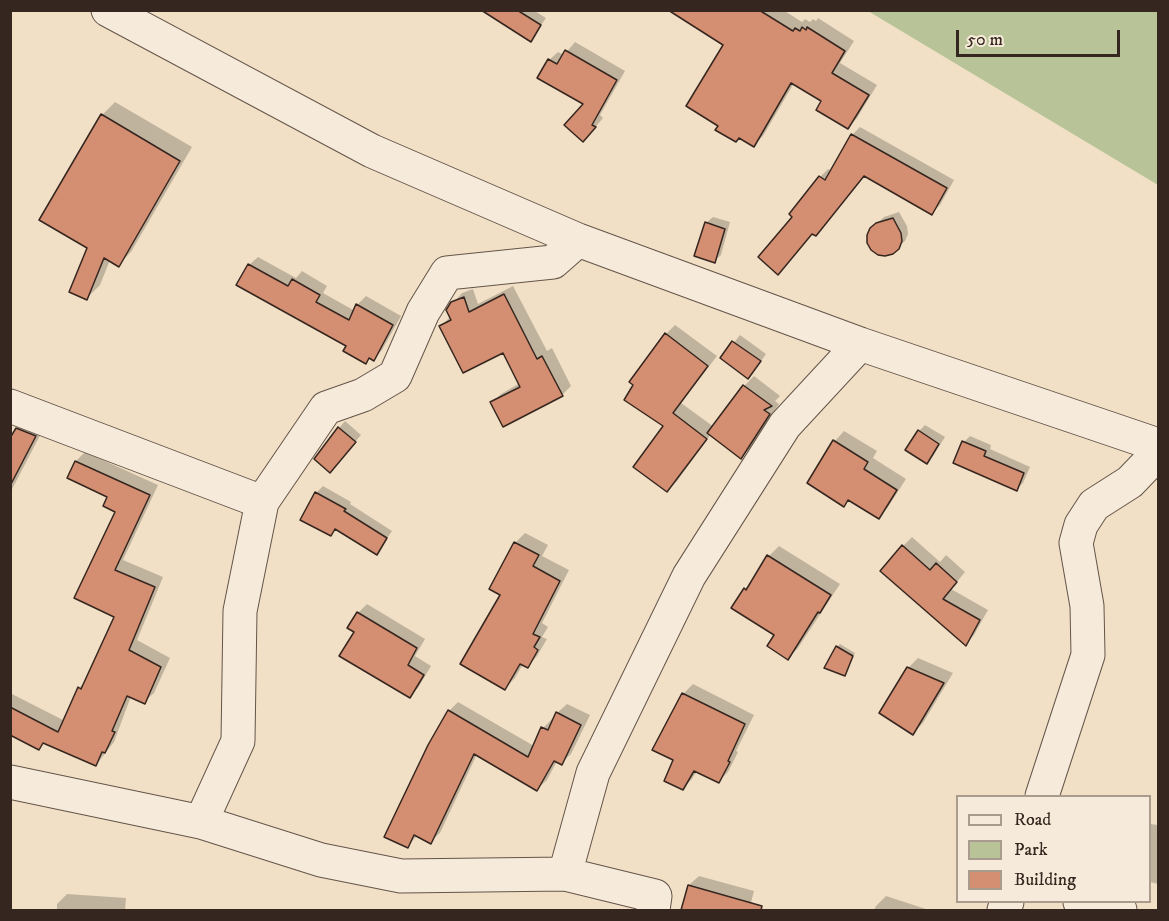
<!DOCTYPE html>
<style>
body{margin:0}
#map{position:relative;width:1169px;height:921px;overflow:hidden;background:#f1e0c6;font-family:"IM FELL DW Pica",serif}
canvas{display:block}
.frame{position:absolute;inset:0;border:12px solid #35261f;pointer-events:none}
.legend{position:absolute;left:956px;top:795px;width:195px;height:108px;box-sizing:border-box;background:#f6ebda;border:2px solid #a99c8f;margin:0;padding:8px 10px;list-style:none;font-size:18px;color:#35261f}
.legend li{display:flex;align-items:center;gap:12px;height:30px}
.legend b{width:30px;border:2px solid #a99c8f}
.scale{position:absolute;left:956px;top:30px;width:164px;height:27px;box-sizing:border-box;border:3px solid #35261f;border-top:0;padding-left:8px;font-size:18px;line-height:21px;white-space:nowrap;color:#35261f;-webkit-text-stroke:4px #f6ebda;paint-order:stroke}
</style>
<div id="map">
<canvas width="1169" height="921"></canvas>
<div class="frame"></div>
<ul class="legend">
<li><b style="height:8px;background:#f6ebda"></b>Road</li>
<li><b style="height:16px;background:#b8c397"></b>Park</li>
<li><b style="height:16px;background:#d48e71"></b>Building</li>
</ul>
<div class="scale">50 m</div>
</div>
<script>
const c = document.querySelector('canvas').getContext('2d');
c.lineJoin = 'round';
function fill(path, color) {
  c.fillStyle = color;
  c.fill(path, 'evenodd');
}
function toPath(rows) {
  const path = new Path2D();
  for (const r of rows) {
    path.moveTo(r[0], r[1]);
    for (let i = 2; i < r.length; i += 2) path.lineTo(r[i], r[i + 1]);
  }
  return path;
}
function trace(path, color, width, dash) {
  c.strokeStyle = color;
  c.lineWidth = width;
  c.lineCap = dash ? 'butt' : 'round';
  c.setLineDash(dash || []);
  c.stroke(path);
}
const green = toPath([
 [868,11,1158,11,1158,185]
]);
const shadow = toPath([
 [506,10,533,10,546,18,531,40],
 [690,10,783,10,802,22,805,19,810,22,813,19,816,21,818,18,854,41,840,63,877,85,857,118,848,127,823,101,794,83,763,136,754,145,720,125,725,44],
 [575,42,625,71,600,115,603,118,592,131,585,104,549,60,558,52,564,55],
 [115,102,192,147,131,252,118,265,110,260,100,285,87,298,89,248,102,115],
 [860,127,954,180,940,205,932,213,865,175,794,216,791,214,820,177,828,169,831,171,852,135],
 [899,212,907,226,908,234,905,241,892,252,871,229,884,217],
 [713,217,730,222,721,255,714,261,706,223],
 [258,257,296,278,302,271,327,286,323,293,355,311,357,305,366,296,401,316,382,350,374,359,371,357,366,362,249,265],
 [513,286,547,351,552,348,571,386,562,395,492,403,501,394,520,383,503,351,441,326,451,316,453,303,462,293,473,289,478,304],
 [675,325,717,356,681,403,714,427,744,386,754,376,780,396,775,401,779,404,751,447,741,457,711,434,677,481,667,490,666,334],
 [740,335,766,354,754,371,722,358],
 [27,419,45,426,10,493,10,442,17,429],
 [345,421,361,435,336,464,339,428],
 [925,425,945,437,933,456,927,462,919,431],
 [844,431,877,451,873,458,906,479,888,507,879,517,850,499,844,505,835,441],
 [970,436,991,445,990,449,1030,467,1023,483,1017,489,964,442],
 [85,452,158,485,123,560,163,577,137,640,170,658,154,693,144,702,131,696,114,742,96,765,45,742,39,748,10,733,10,693,65,721,79,688,87,680,116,617,76,597,117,511,109,496,69,477,76,461],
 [323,486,351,502,350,504,392,531,377,553,337,528,331,534,302,519,316,493],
 [525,533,548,545,542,556,569,570,542,623,548,627,542,637,547,639,537,656,528,666,523,664,515,678,505,688,502,594,515,543],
 [912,537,940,562,946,555,965,572,951,589,988,610,974,635,966,644,903,546],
 [779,546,840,584,798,648,788,658,776,634,733,608,745,589,753,581,769,556],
 [367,604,425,639,415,656,431,666,418,688,409,696,356,631,349,628,359,612],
 [840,644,855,653,844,674,837,647],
 [918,658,953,673,923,723,913,733,908,668],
 [693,684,754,715,736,751,738,752,728,772,719,781,697,771,692,779,683,788,675,760,683,694],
 [458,702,534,746,543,728,552,719,554,720,557,713,567,704,590,715,571,754,561,763,557,761,547,780,537,789,477,754,440,833,430,842,417,836,407,846,449,711],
 [1150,824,1158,825,1158,884,1150,882],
 [699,876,754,891,749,910,682,910,689,885],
 [67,894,126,898,125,910,57,910,57,904],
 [886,896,929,910,874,910,876,906]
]);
const building = toPath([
 [481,10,517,10,541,25,531,42,481,10],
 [668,10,759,10,793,31,795,28,800,31,802,27,806,30,807,27,845,51,832,73,869,95,848,129,816,110,821,101,791,83,754,147,739,138,736,142,715,130,718,126,686,106,723,45,668,10],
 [565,50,617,80,592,125,596,127,583,142,564,125,583,104,537,78,548,59,557,64,565,50],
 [101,114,180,161,119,267,104,258,87,300,69,292,87,248,39,220,101,114],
 [851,134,947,188,932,215,864,176,816,236,812,234,778,275,758,257,792,217,789,214,819,176,825,180,851,134],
 [893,218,901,233,902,241,899,249,893,254,885,256,878,255,871,250,867,243,867,235,870,228,876,223,893,218],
 [705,222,725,229,715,263,694,256,705,222],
 [248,264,288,286,292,279,320,295,316,302,349,320,356,304,393,325,374,361,369,358,366,364,343,351,346,346,236,285,248,264],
 [504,294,537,359,542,356,563,396,503,427,490,402,520,387,503,353,463,373,439,326,451,320,446,310,451,302,464,297,469,312,504,294],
 [665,333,708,366,673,413,707,439,667,492,633,467,663,426,624,400,633,385,629,382,665,333],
 [732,341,761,361,748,379,720,358,732,341],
 [743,385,772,406,764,410,770,414,741,459,707,433,743,385],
 [338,427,356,442,330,473,314,459,338,427],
 [16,428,36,436,10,486,10,438,16,428],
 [918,430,939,444,927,464,905,450,918,430],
 [833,440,868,462,864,469,897,490,879,519,848,500,844,507,807,483,833,440],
 [962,441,986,451,984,456,1024,473,1017,491,953,463,962,441],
 [75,461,150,495,115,570,155,587,129,650,161,667,145,704,127,696,112,731,115,732,105,753,102,752,96,766,43,743,39,750,10,735,10,707,58,732,78,687,81,689,114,617,74,598,115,512,103,506,107,497,67,478,75,461],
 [315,492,346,509,344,511,387,538,377,555,335,529,331,536,300,520,315,492],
 [514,542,539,555,533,566,560,581,533,634,540,637,534,647,538,650,528,668,520,664,505,690,460,664,500,595,489,589,514,542],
 [902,545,930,570,936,563,957,582,943,599,980,620,966,646,880,571,902,545],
 [767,555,831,595,820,613,818,612,788,660,767,646,774,635,731,608,744,588,746,590,767,555],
 [357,612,417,648,408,665,424,675,410,698,339,656,354,632,347,628,357,612],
 [836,646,853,656,845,676,824,668,836,646],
 [907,667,944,683,913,735,879,713,907,667],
 [682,693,745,724,728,761,730,762,719,783,694,771,683,790,664,781,673,760,652,750,682,693],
 [448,710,528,757,541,727,548,730,556,712,581,725,562,765,554,761,537,791,474,754,431,844,414,835,408,848,384,837,428,745,448,710],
 [688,885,762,906,761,910,681,910,688,885]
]);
const minor = toPath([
 [108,10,372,151,578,240,860,344,1158,445],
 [10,406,262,502],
 [10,782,201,822,321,860,401,876,565,874,655,896,653,910],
 [1042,796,1088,655,1087,606,1076,543,1081,525,1094,505,1130,482,1158,453],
 [201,822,238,741,240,611,262,502,326,408,363,395,395,376,423,312,447,273,553,262,578,240],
 [565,874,593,773,689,576,785,425,860,344],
 [1080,902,1120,910],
 [1004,910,1007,902]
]);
fill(green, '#b8c397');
fill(shadow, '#0003');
fill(building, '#d48e71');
trace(building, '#35261f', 1.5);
trace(minor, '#645449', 35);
trace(minor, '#f6ebda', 33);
</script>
